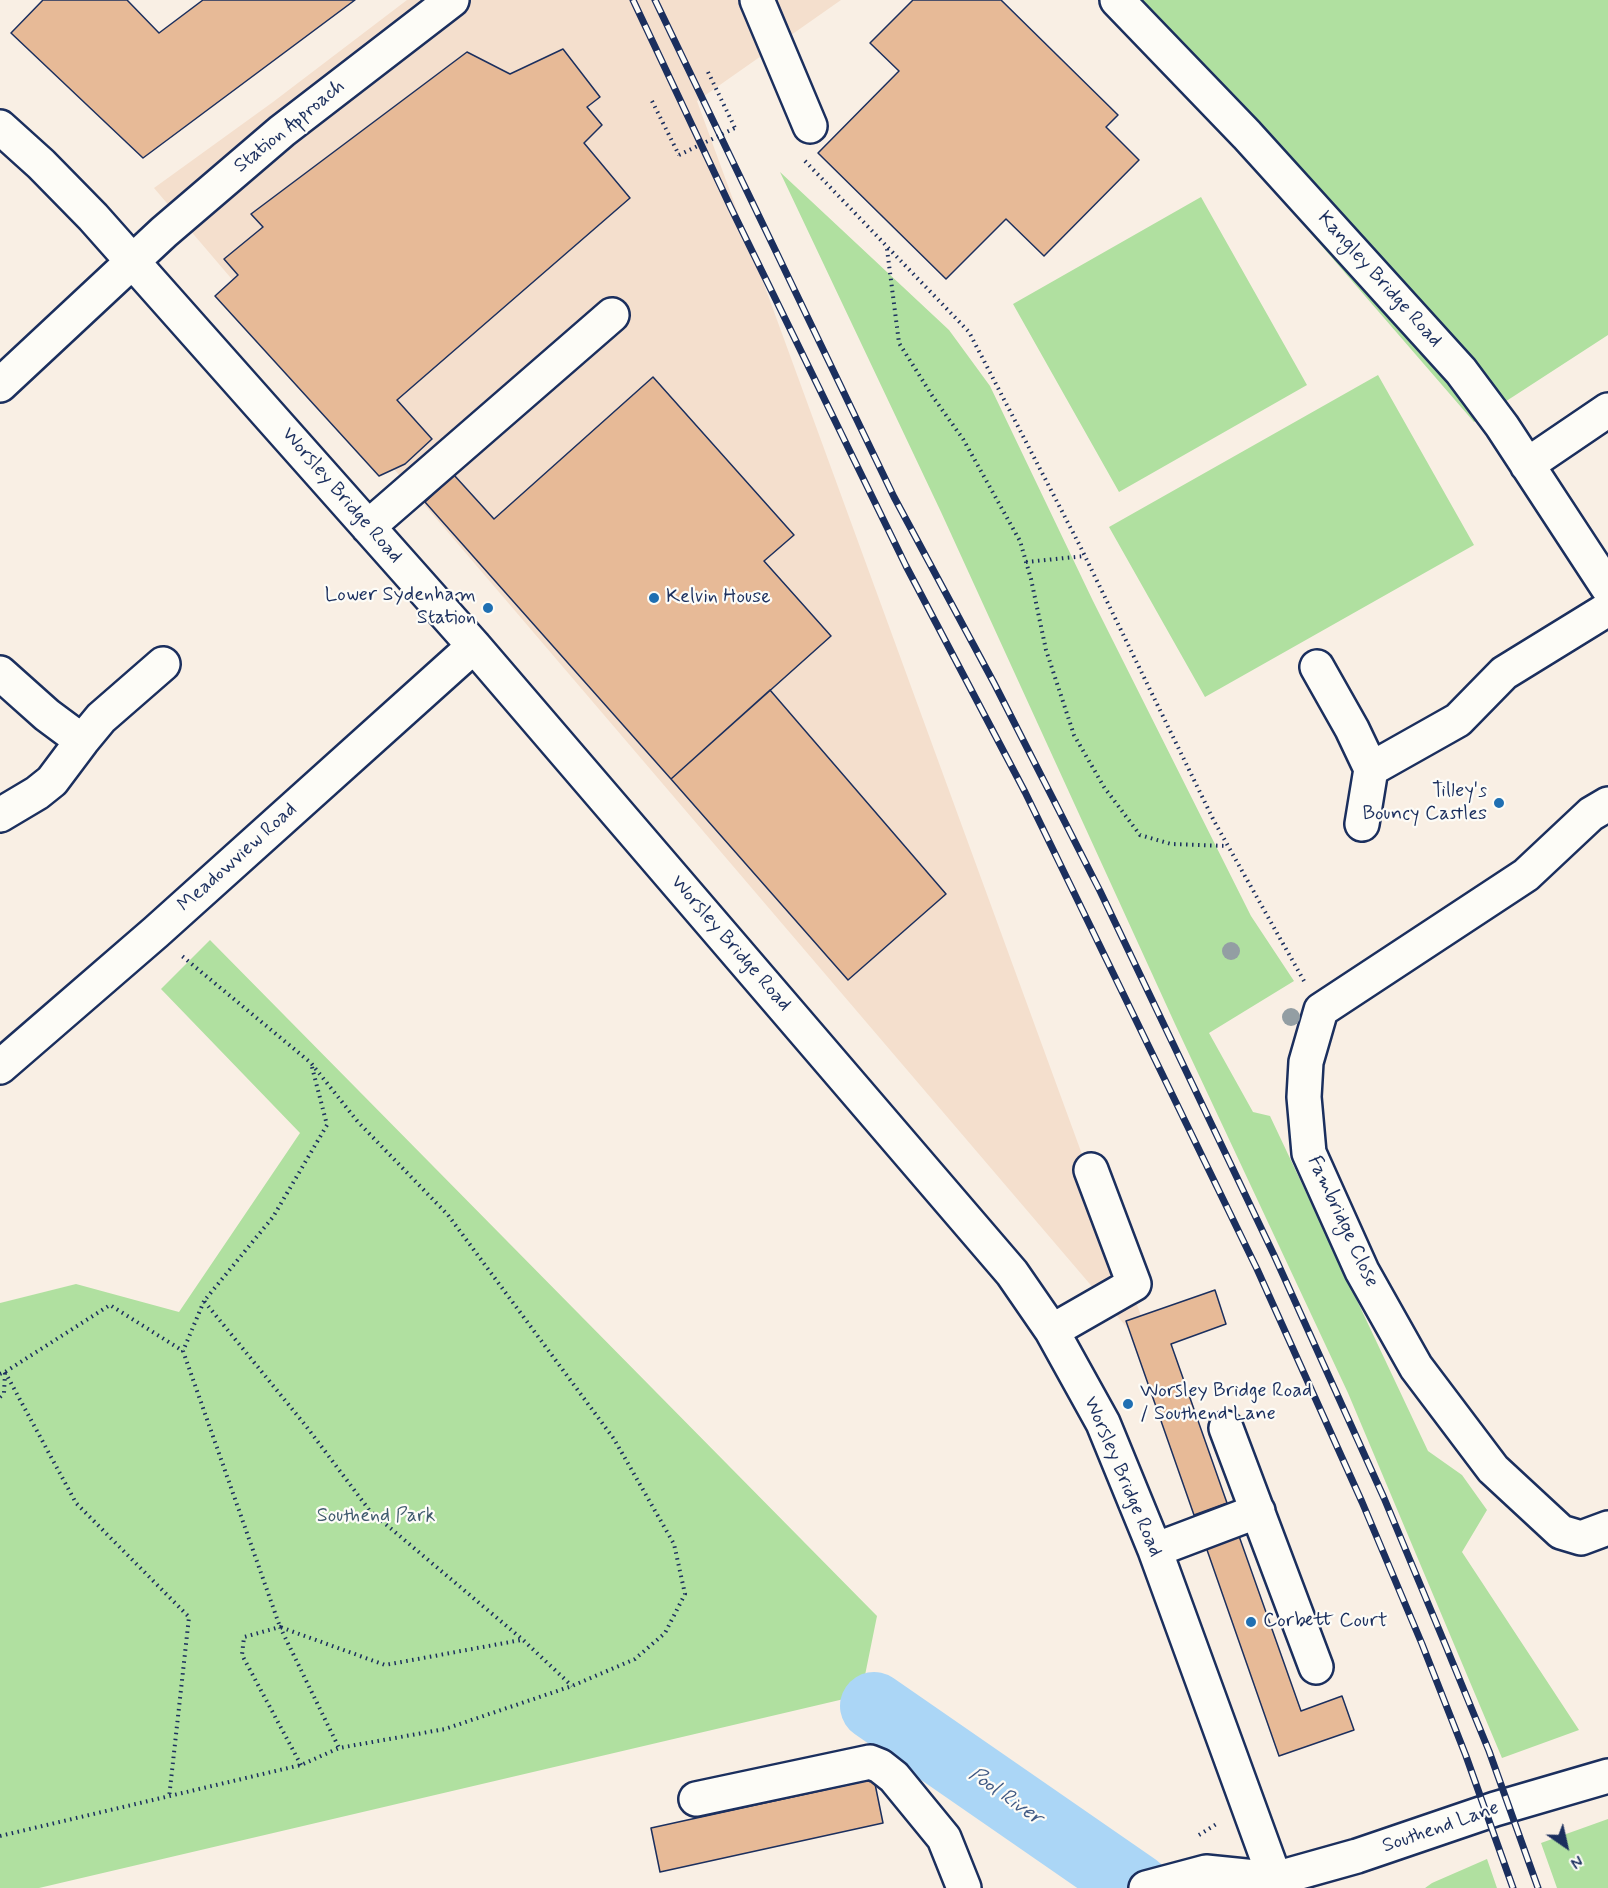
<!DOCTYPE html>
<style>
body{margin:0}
#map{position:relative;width:1608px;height:1888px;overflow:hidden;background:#f9efe4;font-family:Mynerve,sans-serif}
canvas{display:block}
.north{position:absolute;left:1536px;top:1816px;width:60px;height:60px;-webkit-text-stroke:4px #fdfcf7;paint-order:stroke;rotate:146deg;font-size:16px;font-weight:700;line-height:24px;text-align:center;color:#1b2f5e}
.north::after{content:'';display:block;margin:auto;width:21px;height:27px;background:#1b2f5e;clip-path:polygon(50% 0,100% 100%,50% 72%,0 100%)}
</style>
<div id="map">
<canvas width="1608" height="1888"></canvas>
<div class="north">N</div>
</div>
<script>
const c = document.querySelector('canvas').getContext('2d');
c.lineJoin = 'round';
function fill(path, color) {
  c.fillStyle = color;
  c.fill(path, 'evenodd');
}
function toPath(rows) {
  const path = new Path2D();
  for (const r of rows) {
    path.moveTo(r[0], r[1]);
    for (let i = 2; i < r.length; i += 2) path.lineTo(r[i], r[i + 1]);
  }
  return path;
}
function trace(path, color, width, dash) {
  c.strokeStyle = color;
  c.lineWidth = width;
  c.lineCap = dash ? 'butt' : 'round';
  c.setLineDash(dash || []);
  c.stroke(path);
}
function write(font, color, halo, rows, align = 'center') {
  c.font = font + ' Mynerve,sans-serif';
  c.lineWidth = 4.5;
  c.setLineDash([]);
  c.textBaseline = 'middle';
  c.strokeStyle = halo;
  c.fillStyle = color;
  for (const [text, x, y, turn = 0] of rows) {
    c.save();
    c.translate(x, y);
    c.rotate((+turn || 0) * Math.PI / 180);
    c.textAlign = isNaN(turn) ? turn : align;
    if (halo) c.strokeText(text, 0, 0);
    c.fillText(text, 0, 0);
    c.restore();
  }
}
const built = toPath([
 [407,0,841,0,697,101,1159,1365,154,188,273,102]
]);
const green = toPath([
 [1109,0,1608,0,1608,335,1474,422],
 [780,172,949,330,990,386,1093,601,1251,916,1294,981,1209,1033,1253,1112,1270,1116,1428,1451,1462,1475,1487,1510,1462,1552,1579,1730,1502,1758,1348,1393,1175,1024,941,512],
 [1201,197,1307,385,1119,492,1013,304],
 [1378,375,1474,545,1205,697,1109,527],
 [210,940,877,1616,861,1695,39,1888,0,1888,0,1303,76,1284,179,1312,300,1133,161,989],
 [1608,1819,1608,1888,1557,1888,1541,1843],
 [1487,1859,1497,1888,1425,1888,1432,1883]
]);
const river = toPath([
 [874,1706,1137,1888]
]);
const building = toPath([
 [43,0,127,0,159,33,203,0,355,0,143,158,11,33,43,0],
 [913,0,1001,0,1118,115,1106,127,1139,160,1044,256,1006,219,946,279,818,153,899,71,870,43,913,0],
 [563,49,600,97,587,107,602,125,584,143,630,198,397,400,432,439,405,464,379,476,215,296,238,275,224,259,263,227,251,214,467,52,510,74,563,49],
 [653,377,794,535,764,561,831,636,671,779,425,502,454,475,494,519,653,377],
 [770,690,946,894,848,980,671,779,770,690],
 [1215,1290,1226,1324,1171,1344,1227,1503,1194,1515,1126,1321,1215,1290],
 [1239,1536,1301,1711,1342,1696,1354,1730,1279,1756,1206,1547,1239,1536],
 [874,1779,883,1823,660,1872,651,1828,874,1779]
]);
const path = toPath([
 [708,72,735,128],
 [652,101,679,155],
 [805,161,969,332,1080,546,1214,821,1304,981],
 [887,249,899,343,933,397,963,439,1020,541,1031,579,1046,650,1074,735,1104,787,1140,835,1171,844,1227,846],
 [1026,562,1085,556],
 [312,1067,327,1125,273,1217,204,1301,306,1426,370,1511,522,1639,572,1686],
 [204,1301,183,1351,280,1627,385,1665,521,1640],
 [5,1372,76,1503,189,1617,169,1798],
 [0,1374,5,1372,110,1305,183,1351],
 [0,1397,4,1393,5,1373],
 [301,1765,242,1655,244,1637,280,1627,339,1748],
 [1199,1835,1218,1823],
 [0,1836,301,1765,339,1748,445,1729,572,1686,635,1659,665,1633,685,1594,674,1544,614,1439,448,1215,358,1122,311,1063,182,956]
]);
const minor = toPath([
 [757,0,810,126],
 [1117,0,1247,135,1461,371,1502,426,1608,588],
 [0,127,41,164,93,217,474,646,1012,1273,1052,1331,1103,1423,1155,1550,1275,1879],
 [0,385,164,232,282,131,452,0],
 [1527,465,1608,410],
 [368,527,612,315],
 [1317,667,1352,729,1371,769,1362,824],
 [0,673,47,715,82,741,52,781,37,793,0,815],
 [82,741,101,718,163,664],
 [1371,769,1458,720,1504,673,1608,609],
 [1608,804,1591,814,1526,875,1321,1010,1306,1062,1304,1097,1309,1153,1362,1271,1416,1367,1493,1469,1561,1532,1581,1538,1608,1528],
 [0,1067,156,932,474,646],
 [1052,1331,1134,1284,1091,1170],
 [1226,1428,1316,1667],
 [1155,1550,1258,1511],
 [696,1799,870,1762,880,1766,894,1777,944,1838,964,1888]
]);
const major = toPath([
 [1146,1888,1206,1872,1275,1879,1357,1856,1495,1809,1608,1776]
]);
const rail = toPath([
 [633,0,731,208,906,566,1025,792,1257,1269,1362,1502,1422,1644,1466,1756,1513,1888],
 [655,0,894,497,994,683,1100,891,1274,1255,1384,1498,1445,1644,1489,1751,1538,1888]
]);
const pathBridge = toPath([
 [679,155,735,128]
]);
const trees = [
 [1231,951],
 [1291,1017]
];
const markers = [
 [654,598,6,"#1f6fb2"],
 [488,608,6,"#1f6fb2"],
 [1499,803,6,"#1f6fb2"],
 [1128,1404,6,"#1f6fb2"],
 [1251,1622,6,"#1f6fb2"]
];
const streetNames = [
 ["Station Approach",290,127,-39],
 ["Kangley Bridge Road",1379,280,48],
 ["Worsley Bridge Road",341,496,49],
 ["Meadowview Road",238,858,-42],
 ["Worsley Bridge Road",730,944,49],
 ["Fambridge Close",1342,1222,65],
 ["Worsley Bridge Road",1122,1477,67],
 ["Southend Lane",1441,1828,-19]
];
const poiNames = [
 ["Lower Sydenham",476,596,"right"],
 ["Station",476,619,"right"],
 ["Kelvin House",666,598],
 ["Tilley's",1487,792,"right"],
 ["Bouncy Castles",1487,815,"right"],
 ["Worsley Bridge Road",1140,1392],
 ["/ Southend Lane",1140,1415],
 ["Corbett Court",1263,1622]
];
const parkNames = [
 ["Southend Park",376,1517]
];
const waterNames = [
 ["Pool River",1005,1797,35]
];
fill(built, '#f4dfcd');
fill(green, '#b0e0a0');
trace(river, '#abd6f6', 68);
fill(building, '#e7ba97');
trace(building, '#1b2f5e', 1.5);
trace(minor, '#1b2f5e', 38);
trace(major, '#1b2f5e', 38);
trace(path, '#1b2f5e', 4, [1.5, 4.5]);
trace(minor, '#fdfcf7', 33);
trace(major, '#fdfcf7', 33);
trace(rail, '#1b2f5e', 7);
trace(rail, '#fdfcf7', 4.5, [14]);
trace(pathBridge, '#1b2f5e', 4, [1.5, 4.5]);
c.fillStyle = '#939ea3';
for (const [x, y] of trees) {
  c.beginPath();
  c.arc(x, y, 9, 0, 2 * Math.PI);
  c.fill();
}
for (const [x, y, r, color] of markers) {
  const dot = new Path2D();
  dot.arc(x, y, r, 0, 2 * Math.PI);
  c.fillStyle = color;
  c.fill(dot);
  trace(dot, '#fdfcf7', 2);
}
write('20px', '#1b2f5e', '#fdfcf7', streetNames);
write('20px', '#1b2f5e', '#fdfcf7', poiNames, 'left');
write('20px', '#405b6e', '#fdfcf7', parkNames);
write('italic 21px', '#3f5984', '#fdfcf7', waterNames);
</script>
